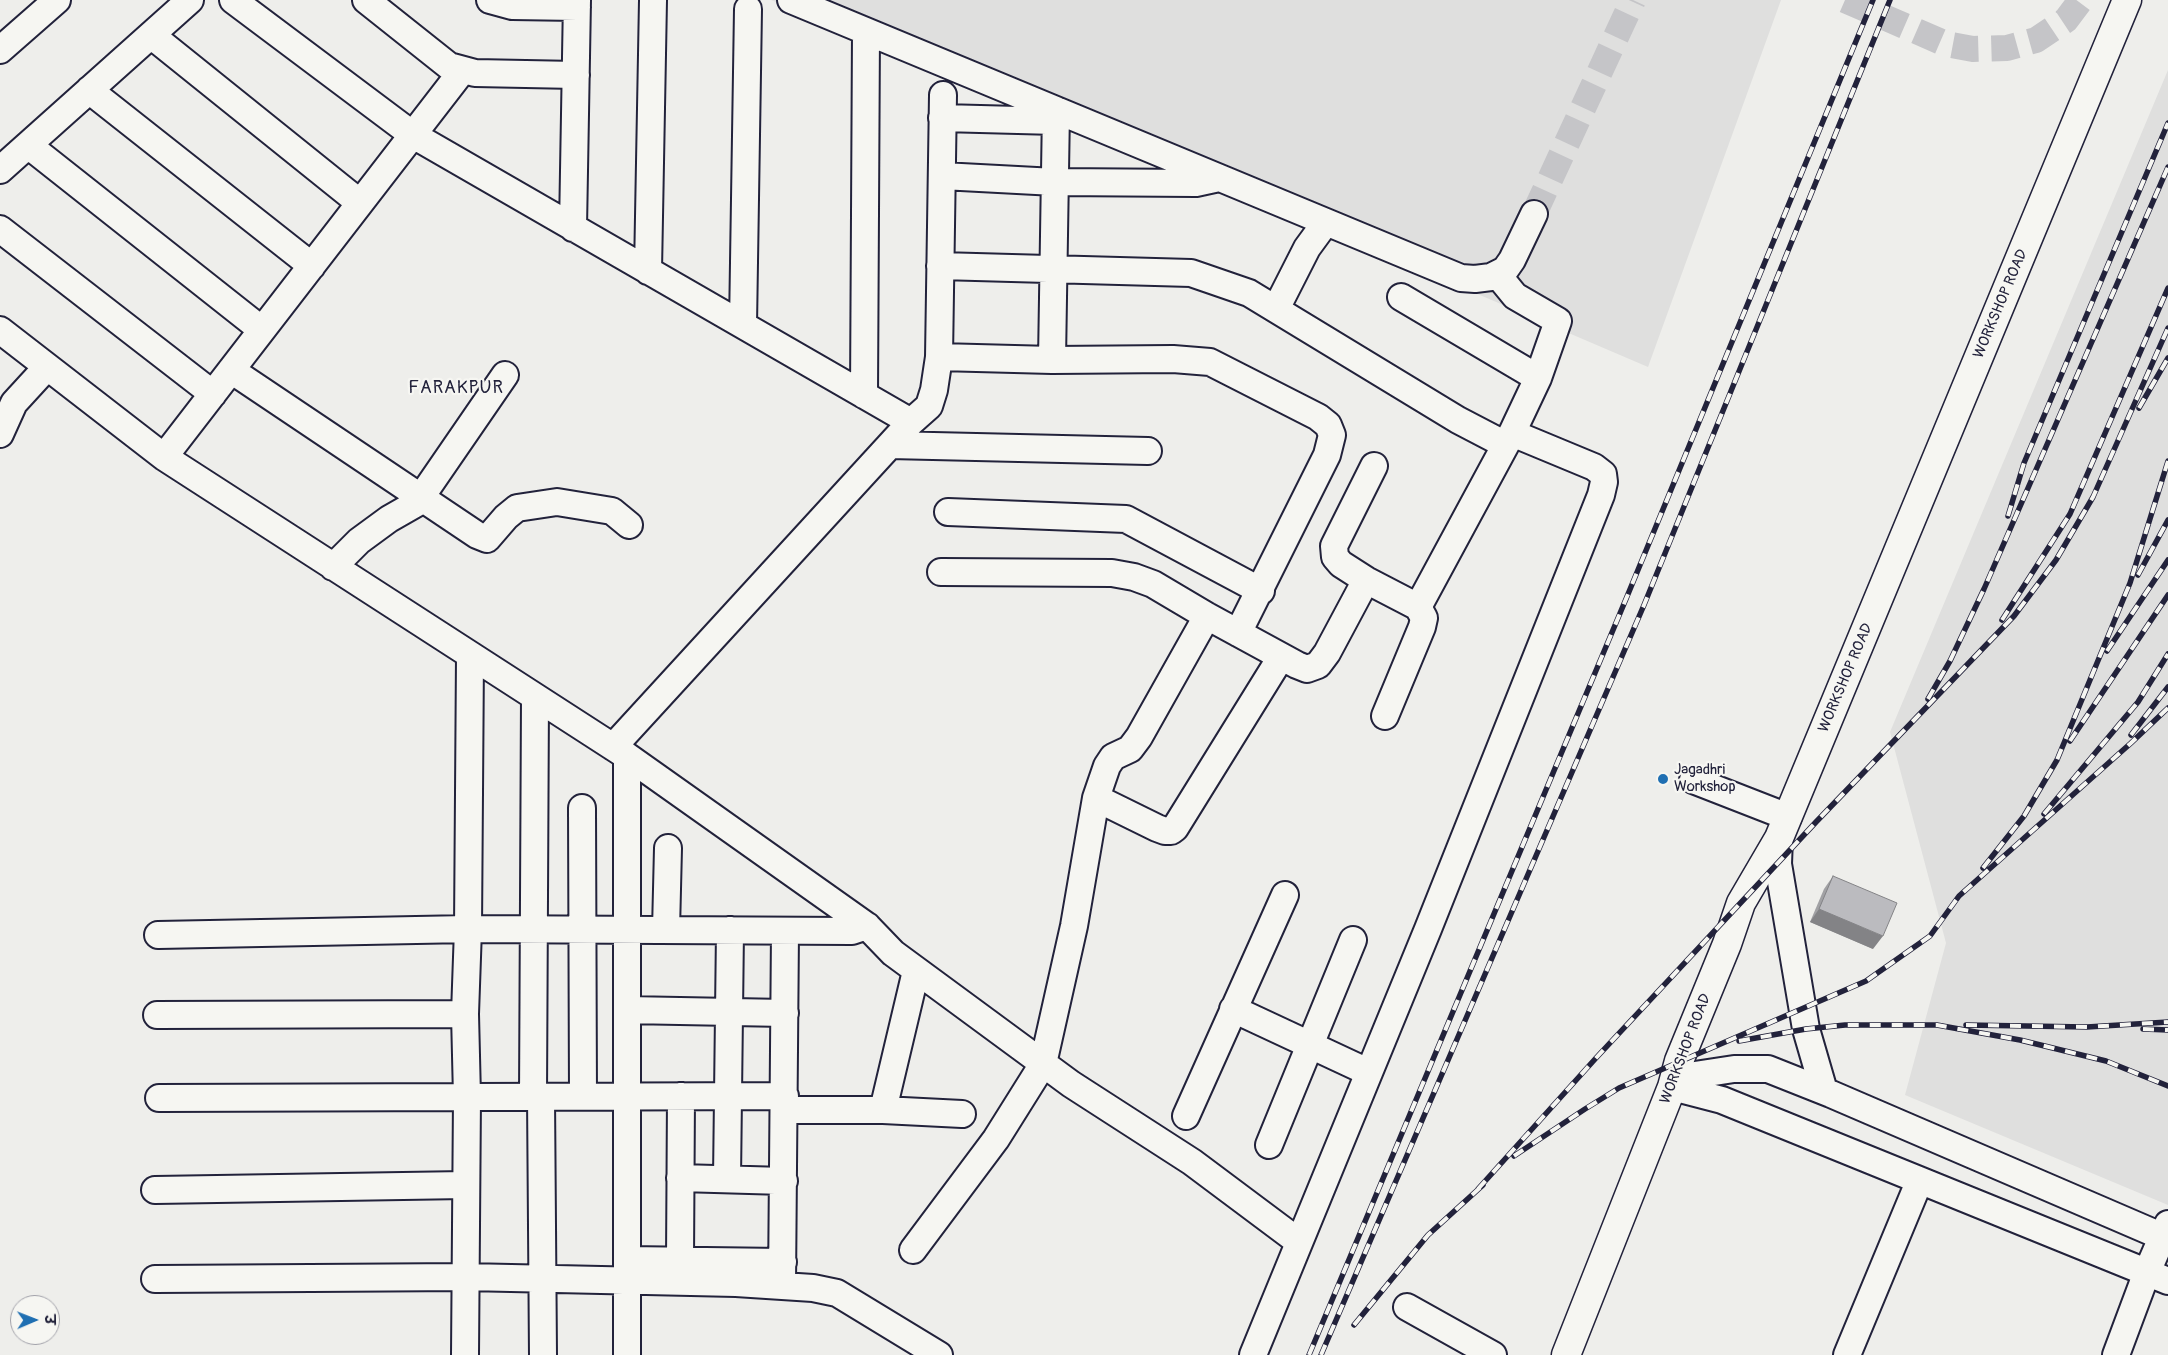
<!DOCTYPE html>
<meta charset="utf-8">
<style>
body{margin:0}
#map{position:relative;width:2168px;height:1355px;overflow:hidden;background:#eeeeeb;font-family:Pangolin,"Playpen Sans Deva",sans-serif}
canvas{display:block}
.north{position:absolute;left:10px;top:1295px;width:50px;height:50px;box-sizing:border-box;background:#f6f6f2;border:1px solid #a1a1a9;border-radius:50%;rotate:89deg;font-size:14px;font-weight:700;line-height:20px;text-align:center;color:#22223b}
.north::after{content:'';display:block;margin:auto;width:18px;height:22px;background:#1f6fb2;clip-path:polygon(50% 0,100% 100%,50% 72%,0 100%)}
</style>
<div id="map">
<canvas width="2168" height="1355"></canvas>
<div class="north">उ</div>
</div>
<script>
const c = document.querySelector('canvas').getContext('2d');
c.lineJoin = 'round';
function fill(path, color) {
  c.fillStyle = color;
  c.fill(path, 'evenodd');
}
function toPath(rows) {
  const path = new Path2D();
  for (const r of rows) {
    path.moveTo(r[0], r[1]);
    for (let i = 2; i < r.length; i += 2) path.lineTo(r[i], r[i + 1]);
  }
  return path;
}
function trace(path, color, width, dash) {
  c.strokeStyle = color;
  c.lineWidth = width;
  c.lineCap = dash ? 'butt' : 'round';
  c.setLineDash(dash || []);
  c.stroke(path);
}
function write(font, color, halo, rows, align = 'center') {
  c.font = font + ' Pangolin,sans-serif';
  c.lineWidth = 4.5;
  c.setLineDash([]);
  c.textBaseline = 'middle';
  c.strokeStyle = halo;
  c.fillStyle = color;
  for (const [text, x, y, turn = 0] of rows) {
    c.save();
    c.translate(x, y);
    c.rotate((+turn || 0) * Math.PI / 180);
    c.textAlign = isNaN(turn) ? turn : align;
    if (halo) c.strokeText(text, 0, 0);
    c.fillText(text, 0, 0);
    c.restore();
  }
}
const built = toPath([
 [771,0,1781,0,1648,367,1188,170],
 [2168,70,2168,1205,1905,1095,1946,943,1890,732]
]);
const minorTunnel = toPath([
 [1845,0,1946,44,1973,49,2007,48,2036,40,2066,20,2081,0],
 [1534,214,1633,0]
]);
const minor = toPath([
 [233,0,413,135,911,422],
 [366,0,449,66,475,73,576,75],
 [490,0,512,6,577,7],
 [791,0,1461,278,1475,279,1491,277,1505,270,1512,260,1534,214],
 [151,35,360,203],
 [0,50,57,0],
 [89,90,312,266],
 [942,118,1056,121],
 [28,145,262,330],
 [0,170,190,0],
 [942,176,1055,182,1196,183,1219,178],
 [573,228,577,0],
 [0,229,213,394],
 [940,266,1191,273,1249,293,1458,420,1504,444],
 [648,271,653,0],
 [1401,297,1538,378],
 [1276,309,1307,248,1326,222],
 [743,325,748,9],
 [0,330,164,457,627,756,867,926,893,953,1071,1084,1192,1162,1299,1242],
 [939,357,1052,360,1173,359,1210,362,1318,417,1328,425,1332,435,1327,455,1238,633],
 [1052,360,1056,110],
 [231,370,477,535,487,539,506,517,517,508,557,502,612,511,629,525],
 [864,395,866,32],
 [0,434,14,403,47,367],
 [890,445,1148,451],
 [164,457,462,71],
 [1374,466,1334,546,1335,557,1341,564,1366,580,1418,607,1424,618,1422,627,1385,716],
 [948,512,1126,519,1261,591],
 [333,567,359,541,389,519,417,503,505,375],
 [941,572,1112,573,1134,577,1153,584,1207,616,1297,665,1307,669,1318,665,1327,653,1366,580],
 [1418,607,1512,433,1538,378,1558,321,1515,296,1497,274],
 [613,747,911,422,929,406,934,390,939,357,943,95],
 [1693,780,1788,817],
 [1096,798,1157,828,1165,831,1171,831,1175,828,1281,657],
 [582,808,583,1096],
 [1779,838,1778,864,1806,1029,1824,1091],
 [666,930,668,848],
 [158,935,468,929,852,931,867,926],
 [1233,1009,1368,1072],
 [627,1010,785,1013],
 [157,1015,465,1014],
 [1675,1078,1734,1069,1768,1069,1831,1094,2168,1239],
 [1672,1087,1722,1100,2168,1281],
 [533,1096,535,697],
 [541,1096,543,1355],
 [159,1098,785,1096],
 [785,1110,883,1110,962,1114],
 [883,1110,916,971],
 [1186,1116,1285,895],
 [1269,1145,1353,940],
 [680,1178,784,1181],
 [727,1179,730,930],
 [155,1190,465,1185],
 [913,1250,996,1139,1043,1064,1074,926,1096,798,1107,766,1113,757,1130,749,1139,737,1207,616],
 [627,1260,783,1262],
 [680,1260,681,1096],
 [155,1279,466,1277,736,1283,813,1288,837,1293,939,1355],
 [782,1286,785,931],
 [1407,1307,1493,1355],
 [465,1355,467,1097,465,1014,468,929,470,656],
 [627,1355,627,756],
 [1253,1355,1428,929,1601,495,1604,482,1603,474,1594,467,1512,433],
 [1847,1355,1919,1182],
 [2116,1355,2147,1272,2168,1224]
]);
const major = toPath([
 [1566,1355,1672,1087,1679,1061,1727,944,1741,903,1779,838,2127,0]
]);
const rail = toPath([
 [2139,408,2168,358],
 [2008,516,2024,463,2168,123],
 [2138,575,2168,520],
 [2002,620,2070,514,2168,288],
 [2107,651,2168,560],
 [1928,699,1950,661,1984,589,2168,167],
 [2131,735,2168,687],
 [2070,741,2168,595],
 [2044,814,2138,702,2168,654],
 [1983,868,2024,816,2057,760,2130,583,2168,461],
 [1966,1025,2087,1027,2168,1022],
 [2143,1029,2168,1030],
 [1739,1041,1806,1029,1845,1025,1937,1025,2020,1040,2106,1061,2168,1086],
 [1514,1156,1585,1109,1619,1088,1866,981,1930,936,1959,896,2131,743,2168,708],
 [1478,1189,1596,1058,1816,822,2014,616,2056,560,2093,497,2168,328],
 [1354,1325,1428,1235,1483,1185],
 [1309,1355,1626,599,1873,0],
 [1321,1355,1644,605,1890,0]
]);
const wall = toPath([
 [1833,876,1873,949,1810,922,1824,889]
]);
const shadedWall = toPath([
 [1819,909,1883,936,1873,949,1810,922]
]);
const building = toPath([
 [1833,876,1897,903,1883,936,1819,909,1833,876]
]);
const markers = [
 [1663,779,6,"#1f6fb2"]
];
const streetNames = [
 ["WORKSHOP ROAD",2001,304,-67],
 ["WORKSHOP ROAD",1846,678,-67],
 ["WORKSHOP ROAD",1686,1049,-69]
];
const poiNames = [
 ["Jagadhri",1674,770],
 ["Workshop",1674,787]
];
const quarterNames = [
 ["FARAKPUR",456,388]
];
fill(built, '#dfdfde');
trace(minorTunnel, '#c5c5c8', 26, [26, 13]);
trace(minor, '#22223b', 30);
trace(major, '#22223b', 31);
trace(minor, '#f6f6f2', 26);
trace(major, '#f6f6f2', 28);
trace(rail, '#22223b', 5.5);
trace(rail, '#f6f6f2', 4, [11]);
fill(wall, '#a1a1a4');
fill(shadedWall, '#838386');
fill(building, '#bbbbbf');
trace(building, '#838386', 1);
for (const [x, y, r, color] of markers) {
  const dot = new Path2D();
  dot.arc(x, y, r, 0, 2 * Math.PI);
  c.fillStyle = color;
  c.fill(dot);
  trace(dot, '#f6f6f2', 2);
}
write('15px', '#22223b', '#f6f6f2', streetNames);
write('15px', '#22223b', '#f6f6f2', poiNames, 'left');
c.letterSpacing = '1px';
write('18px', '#22223b', '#f6f6f2', quarterNames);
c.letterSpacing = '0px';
</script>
